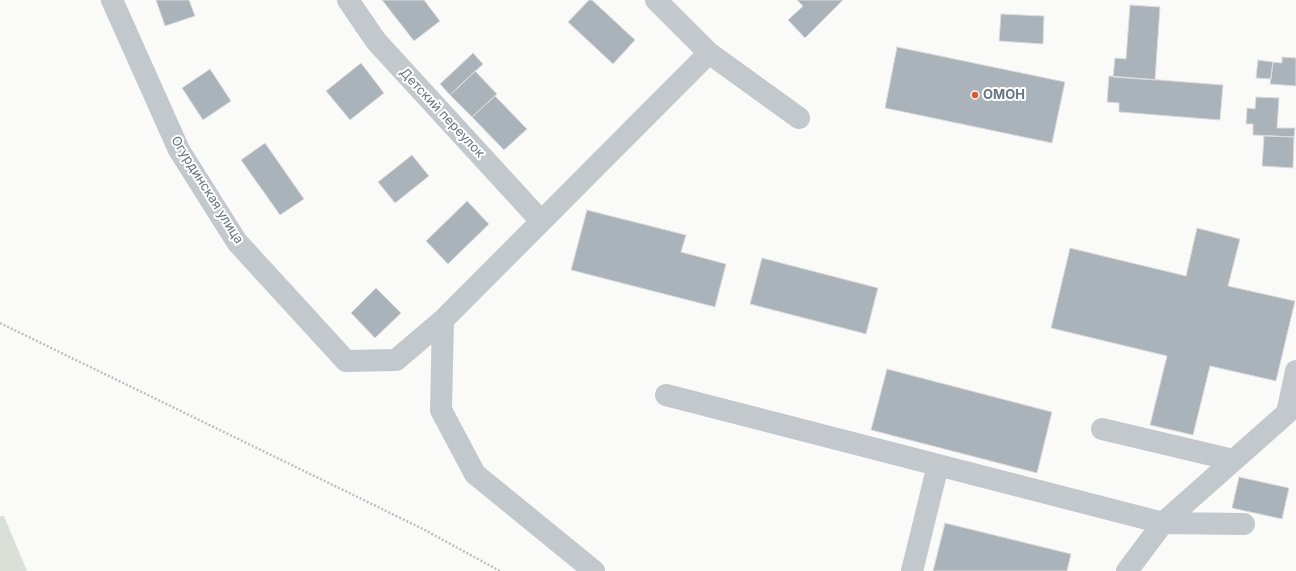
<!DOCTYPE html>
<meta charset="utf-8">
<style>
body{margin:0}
canvas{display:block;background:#fafaf8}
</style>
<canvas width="1296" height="571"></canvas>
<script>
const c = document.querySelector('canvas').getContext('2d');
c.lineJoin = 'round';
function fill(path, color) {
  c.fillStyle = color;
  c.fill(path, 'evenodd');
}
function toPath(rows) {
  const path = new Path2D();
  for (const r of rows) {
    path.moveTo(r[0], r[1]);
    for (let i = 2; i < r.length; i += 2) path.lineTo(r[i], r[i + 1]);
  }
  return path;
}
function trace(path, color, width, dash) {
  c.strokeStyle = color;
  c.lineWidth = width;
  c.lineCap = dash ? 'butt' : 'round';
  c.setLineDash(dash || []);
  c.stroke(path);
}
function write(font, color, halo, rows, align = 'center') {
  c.font = font + ' Inter,sans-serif';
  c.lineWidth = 4;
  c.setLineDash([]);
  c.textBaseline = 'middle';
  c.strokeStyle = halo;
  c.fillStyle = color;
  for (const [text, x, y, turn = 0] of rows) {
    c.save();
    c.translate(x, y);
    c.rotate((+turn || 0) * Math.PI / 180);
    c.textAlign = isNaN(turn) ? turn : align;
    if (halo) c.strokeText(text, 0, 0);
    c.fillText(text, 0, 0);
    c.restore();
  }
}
const green = toPath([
 [0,516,4,516,27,571,0,571]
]);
const building = toPath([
 [156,0,189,0,195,16,165,26,156,0],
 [382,0,424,0,440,21,414,41,382,0],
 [589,0,592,0,635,40,613,64,568,22,589,0],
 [797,0,843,0,805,38,788,20,803,6,797,0],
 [1130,5,1160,7,1155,80,1113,77,1115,58,1126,59,1130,5],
 [1001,14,1044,16,1043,44,999,41,1001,14],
 [897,47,1065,82,1052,143,885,108,897,47],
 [473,53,483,64,450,95,440,84,473,53],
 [1282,57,1296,58,1296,86,1270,84,1273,62,1282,63,1282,57],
 [1258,60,1273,62,1271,79,1256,78,1258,60],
 [361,63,384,93,350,120,326,91,361,63],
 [210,69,231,101,203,120,182,88,210,69],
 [475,71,497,94,472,117,450,95,475,71],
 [1109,76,1223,85,1220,120,1119,112,1119,103,1107,102,1109,76],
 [495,96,527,129,504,150,472,117,495,96],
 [1256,97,1279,98,1277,128,1295,128,1294,137,1253,135,1253,124,1246,124,1247,108,1255,109,1256,97],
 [1264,136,1294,137,1293,168,1262,166,1264,136],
 [265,143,304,199,280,215,241,160,265,143],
 [412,155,429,176,395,203,378,182,412,155],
 [467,201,489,224,448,264,426,241,467,201],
 [587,210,686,235,681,252,726,264,715,307,571,270,587,210],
 [1197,228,1240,239,1228,286,1295,301,1276,381,1210,366,1193,435,1150,425,1167,356,1051,328,1070,248,1186,276,1197,228],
 [762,258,878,288,866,334,750,304,762,258],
 [376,288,401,313,375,338,351,313,376,288],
 [887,369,1052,412,1037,473,871,430,887,369],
 [1239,477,1289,488,1282,519,1232,508,1239,477],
 [945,523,1071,554,1067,571,933,571,945,523]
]);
const path = toPath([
 [0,323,421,528,500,571]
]);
const minor = toPath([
 [112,0,179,150,237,242,346,361,396,360,443,320,709,53],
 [348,0,376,41,541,221],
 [656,0,709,53,799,118],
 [443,320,441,410,475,474,594,571],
 [666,395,1163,523,1244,524],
 [1102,429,1233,460],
 [912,571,938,465],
 [1127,571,1163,523,1287,413,1296,371]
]);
const markers = [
 [975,95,4,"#e4572e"]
];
const poiNames = [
 ["ОМОН",983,95]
];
const streetNames = [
 ["Детский переулок",442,113,47],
 ["Огурдинская улица",207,190,58]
];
fill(green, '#dadfd7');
fill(building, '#aab3b9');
trace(building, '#dcdcda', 1);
trace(path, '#bbbfc2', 2.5, [2, 2]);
trace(minor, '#c3c8cc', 22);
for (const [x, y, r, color] of markers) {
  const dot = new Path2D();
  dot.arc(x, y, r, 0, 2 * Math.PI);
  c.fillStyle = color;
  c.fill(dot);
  trace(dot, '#fff', 1.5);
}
write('bold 13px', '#657683', '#fff', poiNames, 'left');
write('13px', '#657683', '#fff', streetNames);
</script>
